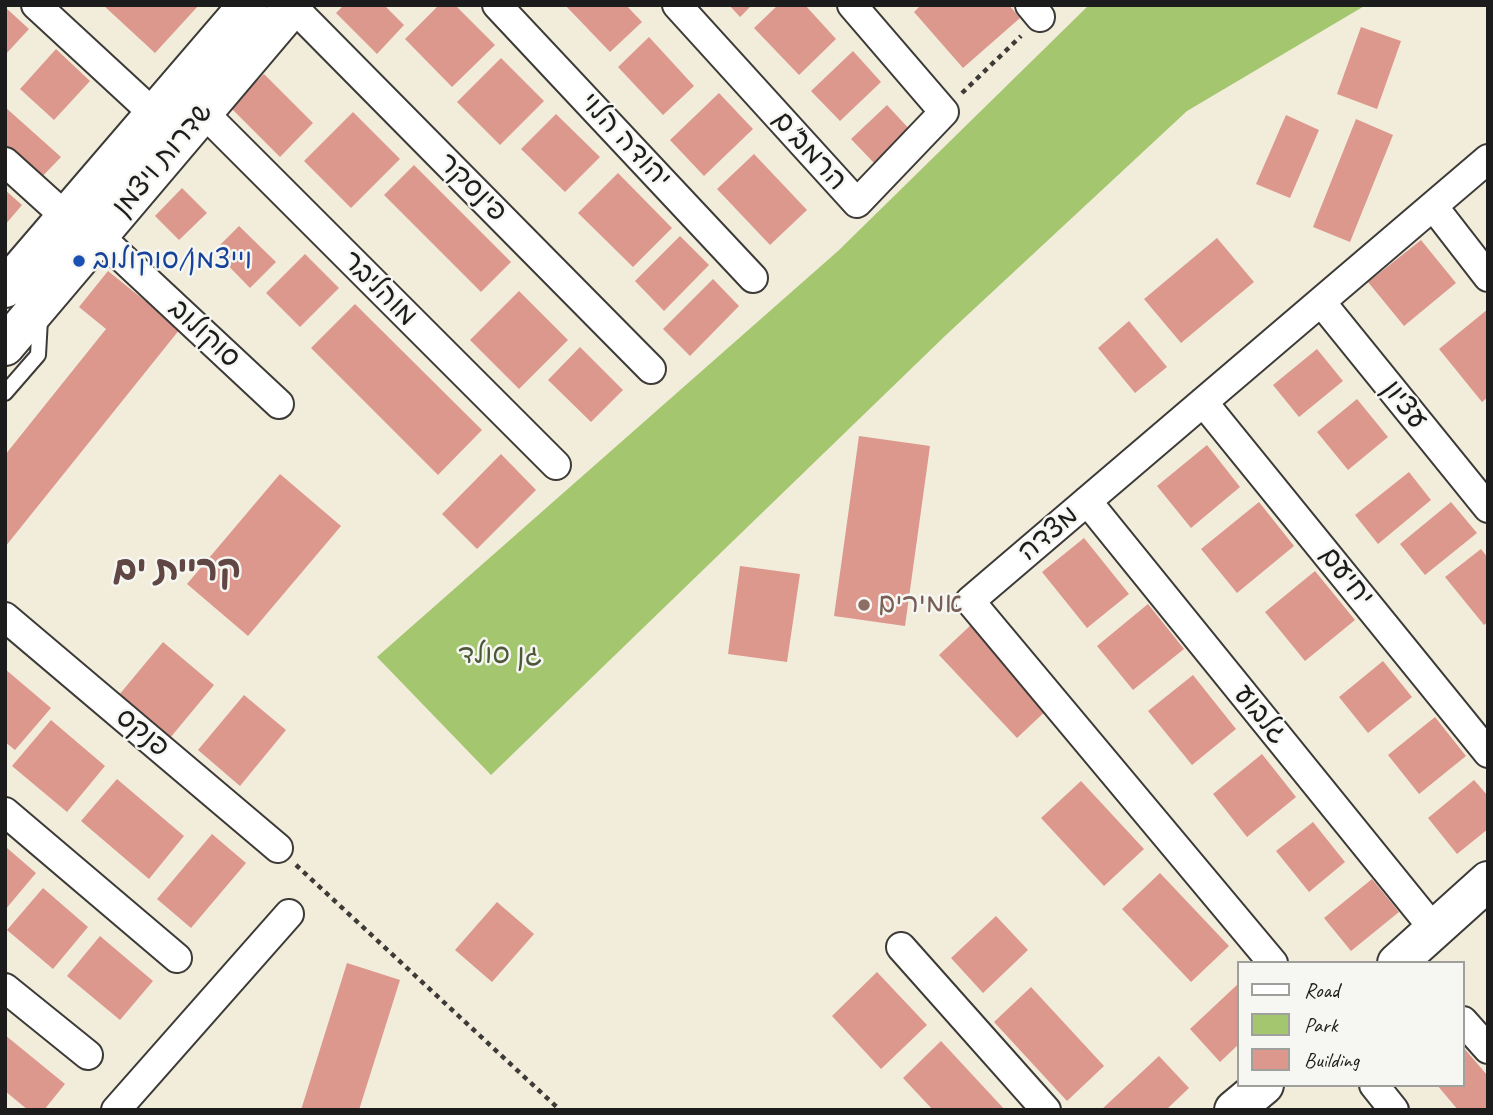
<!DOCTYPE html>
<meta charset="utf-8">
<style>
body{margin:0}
#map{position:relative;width:1493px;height:1115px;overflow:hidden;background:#f2ecda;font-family:Caveat,sans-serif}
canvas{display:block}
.frame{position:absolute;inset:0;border:7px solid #1c1c1c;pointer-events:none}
.legend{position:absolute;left:1237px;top:961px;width:228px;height:126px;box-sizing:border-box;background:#f6f6f2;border:2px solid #9f9f9c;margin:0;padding:9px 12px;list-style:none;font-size:21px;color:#1c1c1c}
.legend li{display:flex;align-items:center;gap:14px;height:35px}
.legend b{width:35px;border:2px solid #9f9f9c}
</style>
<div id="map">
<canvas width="1493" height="1115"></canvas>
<div class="frame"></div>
<ul class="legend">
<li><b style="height:9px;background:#fff"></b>Road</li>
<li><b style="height:19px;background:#a4c66e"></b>Park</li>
<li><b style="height:19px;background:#dd988e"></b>Building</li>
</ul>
</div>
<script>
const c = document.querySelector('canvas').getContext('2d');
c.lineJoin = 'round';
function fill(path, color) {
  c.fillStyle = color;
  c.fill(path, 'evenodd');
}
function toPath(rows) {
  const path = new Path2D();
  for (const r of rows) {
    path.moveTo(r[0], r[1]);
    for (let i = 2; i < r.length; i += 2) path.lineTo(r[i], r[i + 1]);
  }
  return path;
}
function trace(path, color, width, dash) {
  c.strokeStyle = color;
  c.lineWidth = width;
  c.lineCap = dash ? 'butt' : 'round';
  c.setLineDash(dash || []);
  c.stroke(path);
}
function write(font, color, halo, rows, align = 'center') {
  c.font = font + ' Caveat,"Playpen Sans Hebrew",sans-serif';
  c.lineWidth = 5;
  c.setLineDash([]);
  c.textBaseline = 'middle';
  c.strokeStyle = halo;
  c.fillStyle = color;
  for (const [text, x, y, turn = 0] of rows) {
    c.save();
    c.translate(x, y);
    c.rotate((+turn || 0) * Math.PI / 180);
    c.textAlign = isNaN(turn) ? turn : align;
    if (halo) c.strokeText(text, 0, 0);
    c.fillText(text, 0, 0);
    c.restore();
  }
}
const green = toPath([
 [1089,5,1366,5,1187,111,946,335,491,775,377,657,838,251]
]);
const building = toPath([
 [103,5,199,5,155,53],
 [344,5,384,5,404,25,377,54,336,13],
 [439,5,455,5,495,45,452,87,405,39],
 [565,5,626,5,642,22,610,52],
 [729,5,752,5,740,17],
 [778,5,805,5,836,39,799,75,754,28],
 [921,5,1009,5,1020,18,963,68,914,12],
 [5,7,29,29,5,55],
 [1361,27,1401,41,1377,109,1337,94],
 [649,37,694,86,663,115,618,67],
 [56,49,90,81,54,120,20,89],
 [853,51,881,82,840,121,811,91],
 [501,58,544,101,500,145,457,102],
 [264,74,313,123,280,157,230,107],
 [719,93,753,129,704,176,670,140],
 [887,105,912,132,876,165,851,139],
 [5,107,61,157,38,181,5,151],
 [353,112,400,159,351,208,304,161],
 [556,114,600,157,565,192,521,149],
 [1286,115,1319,130,1290,198,1256,184],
 [1356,119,1393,135,1350,242,1313,227],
 [754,154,807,210,770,245,717,189],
 [414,165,511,262,481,292,384,195],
 [618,173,672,228,633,267,578,213],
 [182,188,207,213,179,240,155,216],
 [5,190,22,205,5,225],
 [239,226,276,262,250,288,214,251],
 [680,236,709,265,664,311,635,281],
 [1217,238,1254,282,1181,343,1144,299],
 [1421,240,1456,283,1404,326,1368,282],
 [305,254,339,288,300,327,266,293],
 [108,271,180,329,5,547,5,455,106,329,79,307],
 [713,279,739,306,690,356,663,329],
 [519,291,568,340,519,389,470,340],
 [355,304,482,430,438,475,311,348],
 [1488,309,1488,397,1482,402,1439,349],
 [1129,321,1167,367,1135,393,1098,348],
 [580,347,623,390,591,422,548,380],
 [1317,349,1343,381,1299,417,1273,385],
 [1357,399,1388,437,1348,470,1317,432],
 [859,436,930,446,905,626,834,616],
 [1207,445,1240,487,1191,528,1157,486],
 [501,454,536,490,477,549,442,514],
 [1409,472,1431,500,1378,544,1355,515],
 [280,474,341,526,248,636,187,584],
 [1259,502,1294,546,1237,593,1201,549],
 [1451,502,1477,533,1425,575,1400,544],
 [1084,538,1129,594,1087,628,1042,572],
 [1481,549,1488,558,1488,622,1484,625,1445,577],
 [740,566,800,574,787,662,728,654],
 [1315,571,1355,620,1305,661,1265,612],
 [1148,604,1184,649,1133,690,1097,646],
 [973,623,1051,706,1017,738,939,655],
 [163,642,214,685,170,738,119,695],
 [1383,661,1412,697,1368,733,1339,697],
 [5,669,51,708,15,750,5,742],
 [1193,675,1236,729,1192,765,1148,711],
 [244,695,286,730,240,786,198,750],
 [1435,717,1466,756,1419,794,1388,755],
 [51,720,105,766,67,812,12,766],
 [1262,754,1296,797,1247,837,1213,794],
 [117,779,184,836,149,879,81,821],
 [1474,780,1488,796,1488,829,1457,854,1428,818],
 [1081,781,1144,849,1104,886,1041,818],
 [1313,822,1345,862,1309,892,1276,851],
 [212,834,246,863,191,928,157,899],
 [7,848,36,873,5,910,5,850],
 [1160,873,1229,946,1191,982,1122,909],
 [1372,879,1399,912,1351,951,1324,918],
 [43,888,88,927,53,969,7,930],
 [497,902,534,934,492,982,455,950],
 [996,916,1028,950,983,993,951,958],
 [100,936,153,981,120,1020,67,976],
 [347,963,400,980,359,1110,301,1110],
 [877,972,927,1025,881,1069,832,1016],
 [1239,983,1239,1044,1220,1062,1190,1029],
 [1031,987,1104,1066,1067,1101,994,1022],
 [5,1035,65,1084,44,1110,28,1110,5,1091],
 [941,1041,1005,1110,933,1110,903,1078],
 [1463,1047,1488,1076,1488,1110,1458,1110,1437,1085,1463,1085],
 [1159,1056,1189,1088,1166,1110,1101,1110]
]);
const path = toPath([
 [962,93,1021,36],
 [296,865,560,1110]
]);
const lane = toPath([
 [5,393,38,355,40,319]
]);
const street = toPath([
 [36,5,154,114],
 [497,5,753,278],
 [677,5,857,203,944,112,852,5],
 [1030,5,1040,17],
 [293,7,651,369],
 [203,112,556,465],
 [5,162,66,217],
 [1433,206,1488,277],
 [99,236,279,404],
 [1321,302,1488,508],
 [1203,402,1488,753],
 [1087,501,1433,928],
 [5,617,278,848],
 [5,812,177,958],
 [901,947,1046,1110],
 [1273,963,970,601,1488,159],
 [5,988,88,1055],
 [1463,1021,1488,1049],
 [1374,1085,1394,1110],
 [116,1110,289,914]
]);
const secondary = toPath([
 [5,288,248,5],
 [5,346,294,5],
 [1397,963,1488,881],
 [1234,1110,1264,1085]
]);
const markers = [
 [79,261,7,"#1a4fb4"],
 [864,605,7,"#8d6e63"]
];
const streetNames = [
 ["יהודה הלוי",625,141,47],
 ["הרמב\"ם",809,151,48],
 ["שדרות ויצמן",163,160,-50],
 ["פינסקר",472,188,45],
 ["מוהליבר",379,289,45],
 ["סוקולוב",204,334,43],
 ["עציון",1404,405,51],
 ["מצדה",1049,534,-40],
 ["יחיעם",1346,577,51],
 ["גלבוע",1260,715,51],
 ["פנקס",142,733,40]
];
const transitNames = [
 ["וייצמן/סוקולוב",93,261]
];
const educationNames = [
 ["אמירים",878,605]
];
const parkNames = [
 ["גן סולד",500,656]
];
const districtNames = [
 ["קריית ים",177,571]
];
fill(green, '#a4c66e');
fill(building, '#dd988e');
trace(lane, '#3c3b38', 18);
trace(street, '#3c3b38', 32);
trace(secondary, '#3c3b38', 42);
trace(path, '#3c3b38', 4.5, [5, 5]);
trace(lane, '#fff', 14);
trace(street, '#fff', 28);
trace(secondary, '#fff', 38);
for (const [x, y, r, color] of markers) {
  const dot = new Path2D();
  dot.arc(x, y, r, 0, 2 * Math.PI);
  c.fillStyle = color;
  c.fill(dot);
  trace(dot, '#f6f6f2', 2.5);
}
write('28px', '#1c1c1c', '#f6f6f2', streetNames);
write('28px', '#164399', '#f6f6f2', transitNames, 'left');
write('28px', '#785e54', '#f6f6f2', educationNames, 'left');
write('28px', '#4c5839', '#f6f6f2', parkNames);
write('bold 35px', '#604744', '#f6f6f2', districtNames);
</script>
